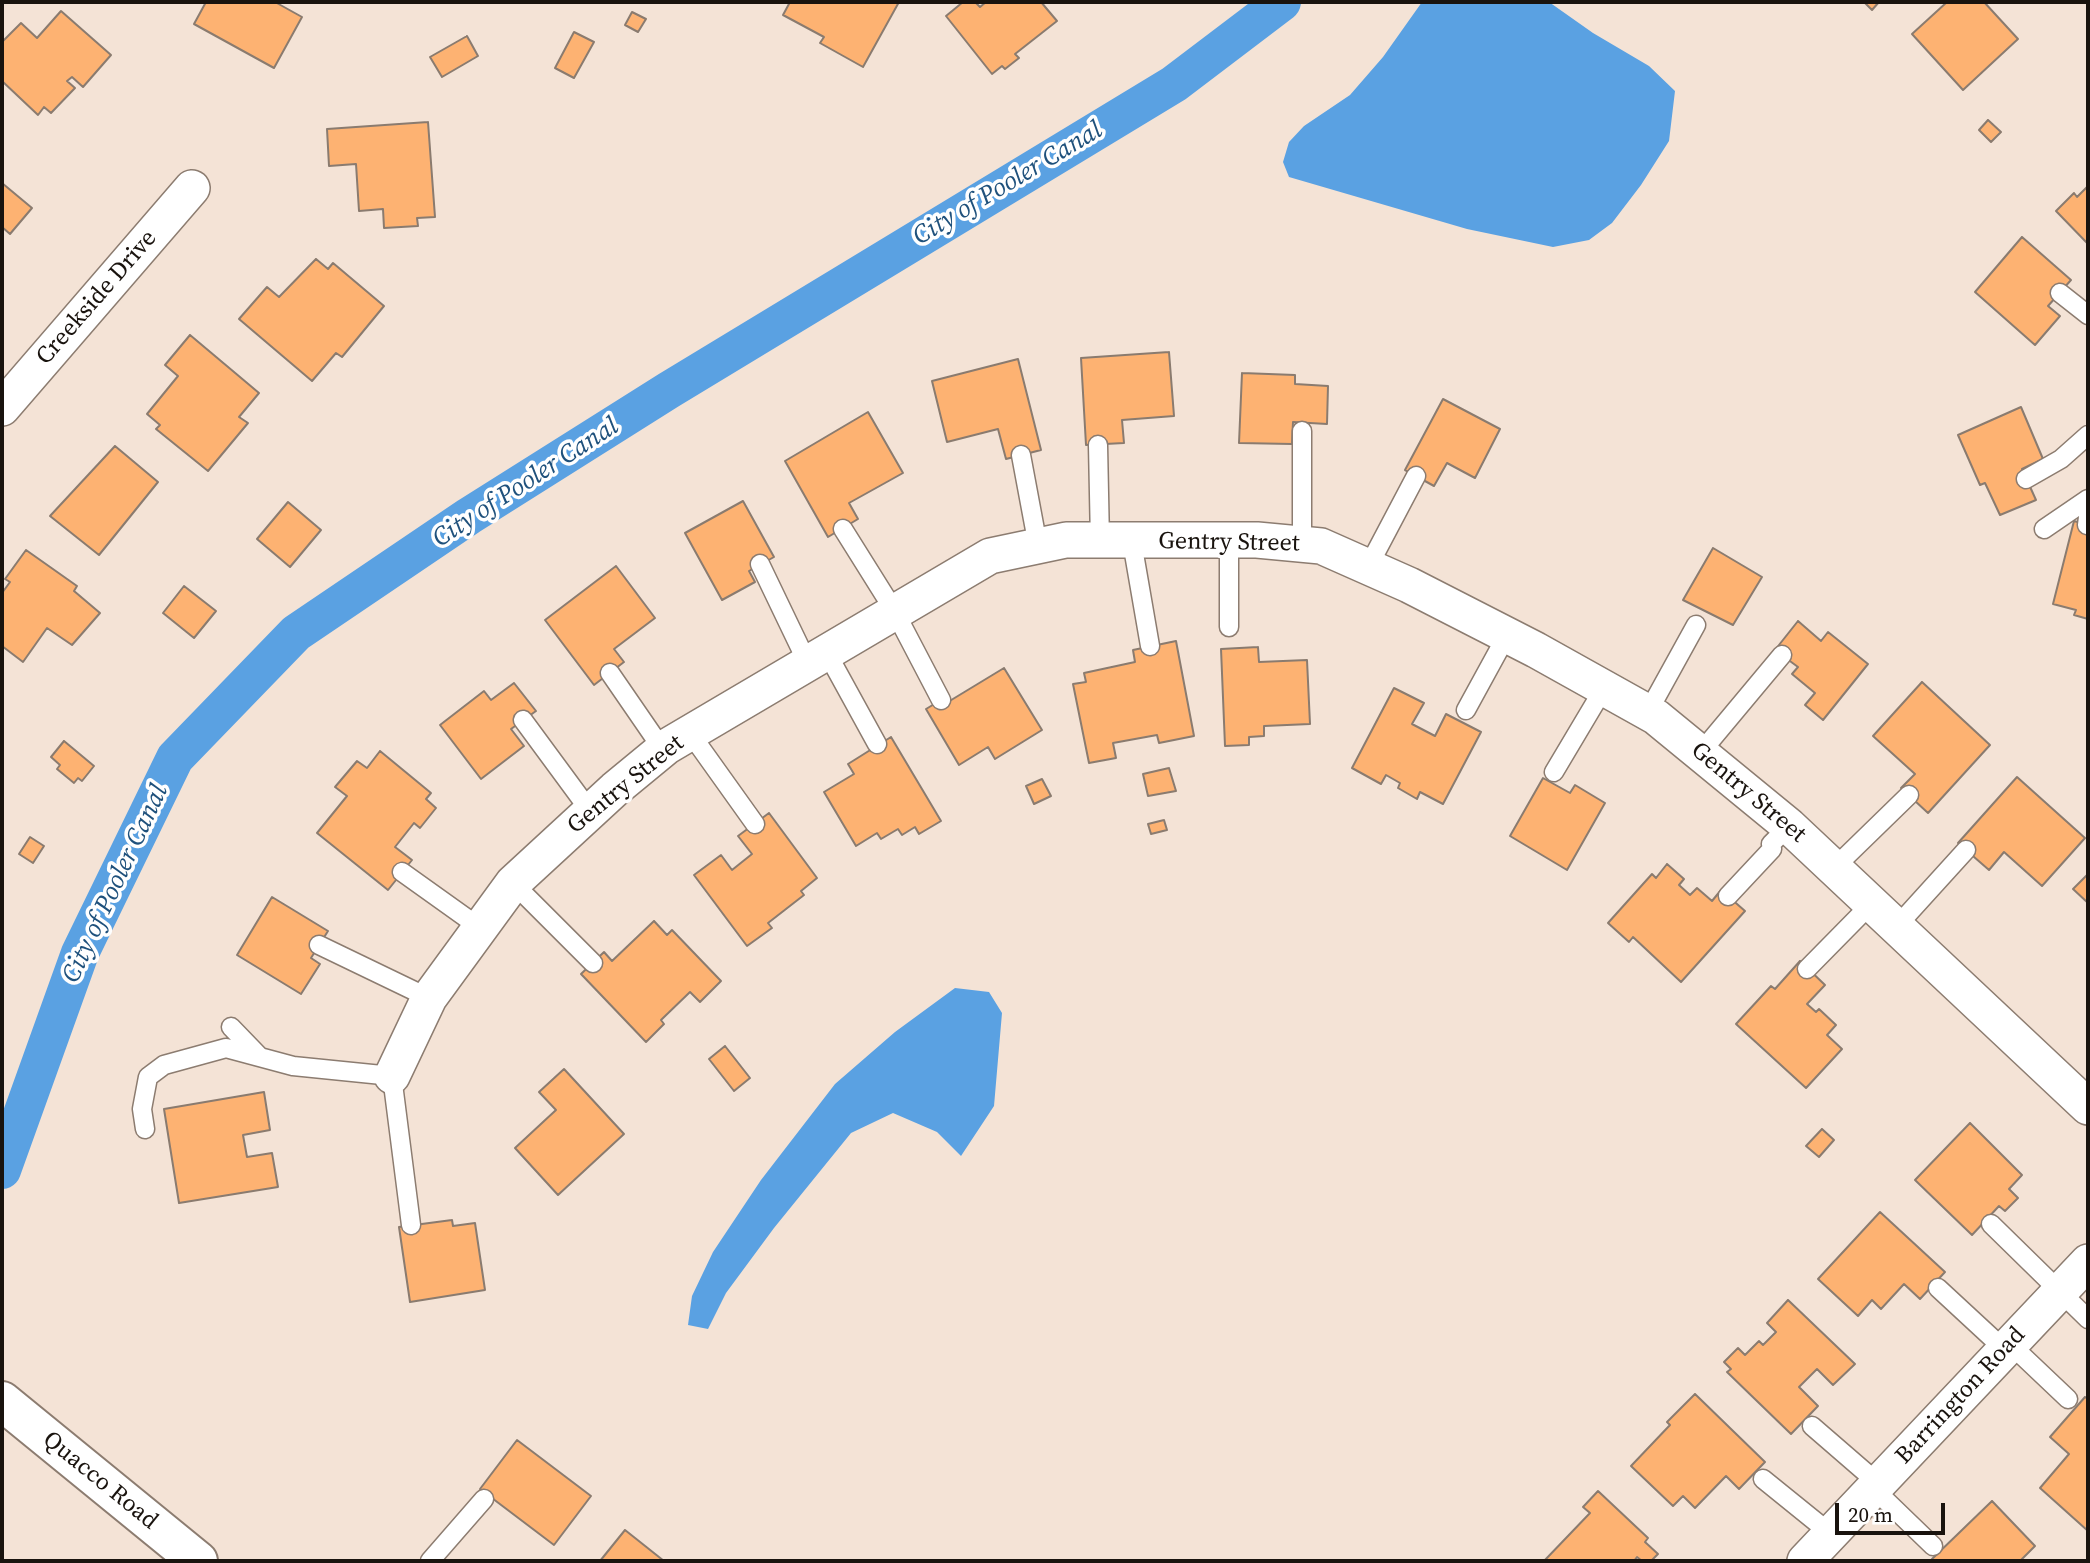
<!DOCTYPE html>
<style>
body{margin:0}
#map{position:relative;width:2090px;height:1563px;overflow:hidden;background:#f4e3d6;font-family:"Source Serif 4",serif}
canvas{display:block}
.frame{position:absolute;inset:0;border:4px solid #19130e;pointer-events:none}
.scale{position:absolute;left:1835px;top:1503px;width:110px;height:32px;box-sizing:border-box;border:4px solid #19130e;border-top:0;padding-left:9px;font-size:21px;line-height:24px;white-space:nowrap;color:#19130e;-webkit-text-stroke:5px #fff;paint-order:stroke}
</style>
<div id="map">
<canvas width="2090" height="1563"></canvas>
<div class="frame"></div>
<div class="scale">20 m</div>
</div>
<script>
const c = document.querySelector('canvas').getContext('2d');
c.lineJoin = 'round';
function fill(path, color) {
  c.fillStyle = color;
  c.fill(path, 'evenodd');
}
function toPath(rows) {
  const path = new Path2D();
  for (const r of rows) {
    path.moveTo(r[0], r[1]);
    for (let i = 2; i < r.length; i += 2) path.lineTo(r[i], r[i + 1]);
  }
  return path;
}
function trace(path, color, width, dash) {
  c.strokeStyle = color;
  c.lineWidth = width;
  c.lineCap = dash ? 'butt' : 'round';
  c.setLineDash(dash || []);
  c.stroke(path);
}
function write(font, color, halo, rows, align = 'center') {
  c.font = font + ' "Source Serif 4",serif';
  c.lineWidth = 7;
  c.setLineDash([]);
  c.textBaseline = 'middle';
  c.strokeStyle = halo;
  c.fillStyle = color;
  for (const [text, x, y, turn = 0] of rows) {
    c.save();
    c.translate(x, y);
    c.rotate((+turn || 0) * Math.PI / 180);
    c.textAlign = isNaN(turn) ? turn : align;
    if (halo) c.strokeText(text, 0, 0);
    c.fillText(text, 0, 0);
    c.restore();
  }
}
const water = toPath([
 [1422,2,1549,2,1593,33,1649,66,1675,91,1669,141,1641,185,1612,223,1589,240,1553,247,1467,229,1289,177,1283,162,1289,142,1304,126,1350,95,1383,57],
 [955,988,989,992,1002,1013,994,1106,961,1156,937,1132,893,1113,851,1133,774,1228,726,1293,708,1329,688,1325,692,1296,713,1252,761,1180,835,1084,895,1032]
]);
const canal = toPath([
 [2,1170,80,953,175,758,296,633,469,516,669,390,1174,84,1282,2]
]);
const building = toPath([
 [206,2,275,2,302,17,274,68,194,24,206,2],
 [790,2,899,2,863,67,820,43,824,37,783,15,790,2],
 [963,2,975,2,980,7,986,2,1041,2,1057,21,1015,54,1019,58,1005,69,1002,66,992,74,946,16,963,2],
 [1864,2,1879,2,1872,10,1864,2],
 [1947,2,1984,2,2018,39,1963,90,1912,34,1947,2],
 [61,11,111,55,83,87,72,77,67,81,75,88,51,113,44,107,38,115,2,81,2,42,21,23,37,38,61,11],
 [632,12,646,19,638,32,625,25,632,12],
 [574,32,594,42,574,78,555,68,574,32],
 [467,36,478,56,442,77,430,57,467,36],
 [1988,120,2001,132,1991,142,1979,130,1988,120],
 [428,122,435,217,417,218,418,226,384,228,383,209,359,211,356,164,329,166,327,129,428,122],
 [2,183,32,208,10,234,2,227,2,183],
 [2088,186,2088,244,2056,211,2074,193,2077,197,2088,186],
 [2022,237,2071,280,2048,306,2060,316,2035,345,1975,292,2022,237],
 [316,259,328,269,333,263,384,306,342,357,336,353,312,381,239,319,267,287,279,297,316,259],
 [190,335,259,393,239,417,248,423,208,471,156,429,160,425,147,414,178,376,165,365,190,335],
 [1169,352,1174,416,1122,420,1124,443,1086,445,1081,358,1169,352],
 [1018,359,1041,450,1006,459,998,429,947,442,932,381,1018,359],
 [1242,373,1295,375,1295,384,1328,386,1327,424,1293,422,1292,444,1239,443,1242,373],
 [1443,399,1500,429,1475,478,1447,463,1434,486,1405,470,1443,399],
 [2021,407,2043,459,2022,469,2036,500,2000,515,1985,483,1980,485,1958,435,2021,407],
 [868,412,903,473,849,503,858,519,828,537,785,461,868,412],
 [115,446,158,482,99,555,50,516,115,446],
 [743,501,774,557,749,571,755,582,722,600,685,533,743,501],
 [288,502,321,530,290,567,257,539,288,502],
 [2074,521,2088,525,2088,619,2074,615,2076,610,2053,604,2074,521],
 [1713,548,1762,577,1733,625,1683,600,1713,548],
 [26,550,77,586,74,591,100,613,72,645,47,628,23,662,2,646,2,593,10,582,5,579,26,550],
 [616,566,655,618,614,649,624,662,594,685,545,620,616,566],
 [184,586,216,611,194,638,163,613,184,586],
 [1798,621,1821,641,1828,632,1868,664,1823,720,1805,705,1815,693,1792,674,1798,667,1775,650,1798,621],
 [1176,641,1194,736,1159,743,1157,735,1113,743,1116,758,1089,763,1073,684,1086,682,1084,673,1135,662,1133,650,1176,641],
 [1258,647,1259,662,1307,660,1310,724,1264,726,1264,736,1249,737,1249,745,1225,746,1221,649,1258,647],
 [1004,668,1042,730,995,759,988,747,959,765,926,709,941,700,943,705,1004,668],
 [1922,682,1990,745,1928,813,1901,788,1915,774,1873,736,1922,682],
 [514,683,536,711,511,729,524,746,481,779,440,725,484,691,491,700,514,683],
 [1394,688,1424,703,1412,724,1435,736,1446,714,1481,732,1443,804,1420,792,1417,799,1398,788,1400,783,1386,775,1381,784,1352,768,1394,688],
 [891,737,941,821,919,834,915,827,902,835,898,829,881,839,877,833,856,846,824,792,854,774,848,764,891,737],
 [64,741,94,766,82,781,78,778,74,783,57,769,60,765,51,757,64,741],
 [380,751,431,793,426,799,436,808,420,828,414,823,395,847,412,860,388,890,317,833,347,796,335,787,357,761,367,768,380,751],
 [1169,768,1176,791,1148,796,1143,774,1169,768],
 [2017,777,2085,838,2042,886,2004,852,1989,870,1958,843,2017,777],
 [1543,778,1570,793,1575,785,1605,803,1567,870,1510,836,1543,778],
 [1042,779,1051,796,1034,804,1026,786,1042,779],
 [769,813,817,878,801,891,804,895,768,923,772,928,747,946,694,875,721,855,732,870,752,854,738,836,769,813],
 [1164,820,1167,830,1151,834,1148,824,1164,820],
 [30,837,44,846,33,863,19,854,30,837],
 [1667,864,1684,879,1679,885,1690,895,1697,888,1712,901,1721,890,1745,911,1681,982,1633,937,1629,942,1608,923,1652,874,1656,878,1667,864],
 [2088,874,2088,903,2073,889,2088,874],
 [272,897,328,931,311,958,320,964,301,994,237,955,272,897],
 [654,921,667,935,672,930,721,981,700,1002,690,992,661,1020,664,1024,646,1042,581,974,604,952,612,961,654,921],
 [1800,961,1825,985,1807,1004,1816,1012,1819,1009,1836,1025,1827,1035,1842,1049,1806,1088,1736,1024,1771,986,1775,989,1800,961],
 [725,1046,750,1078,734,1091,709,1059,725,1046],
 [564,1069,624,1134,558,1195,515,1148,556,1110,539,1092,564,1069],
 [264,1092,270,1130,243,1135,247,1157,272,1153,278,1187,179,1203,164,1109,264,1092],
 [1970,1123,2022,1175,2009,1189,2018,1198,2005,1211,1999,1206,1972,1235,1915,1180,1970,1123],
 [1822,1129,1834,1140,1819,1157,1806,1146,1822,1129],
 [1880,1212,1945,1272,1920,1299,1904,1284,1881,1309,1872,1300,1858,1316,1818,1279,1880,1212],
 [452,1220,453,1226,475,1223,485,1290,410,1302,399,1227,452,1220],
 [1788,1300,1855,1364,1833,1385,1817,1369,1799,1387,1818,1406,1791,1434,1727,1372,1731,1369,1724,1362,1738,1348,1745,1355,1759,1341,1763,1345,1776,1332,1767,1323,1788,1300],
 [1695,1394,1765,1462,1739,1489,1726,1476,1695,1508,1683,1496,1673,1506,1631,1466,1670,1425,1667,1422,1695,1394],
 [2085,1397,2088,1399,2088,1531,2040,1488,2069,1454,2050,1437,2085,1397],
 [517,1440,591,1496,554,1545,480,1489,517,1440],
 [1598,1491,1648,1538,1645,1542,1658,1554,1651,1561,1642,1561,1637,1557,1634,1561,1544,1561,1590,1513,1583,1507,1598,1491],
 [1992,1501,2035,1546,2020,1561,1934,1561,1932,1559,1992,1501],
 [625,1530,664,1561,600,1561,625,1530]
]);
const lane = toPath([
 [2060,293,2088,315],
 [1098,445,1100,542],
 [1021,455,1038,546],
 [2026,479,2061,459,2088,435],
 [2087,525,2088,517],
 [843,529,895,612,941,700],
 [2044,529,2088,499],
 [1132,542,1150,646],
 [1302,544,1302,431],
 [760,564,808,664],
 [1368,567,1416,476],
 [1229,627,1229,540],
 [827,653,877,744],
 [610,673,663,750],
 [1466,710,1507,635],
 [1648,712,1696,625],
 [523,720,590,811],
 [690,733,755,824],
 [1701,752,1782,655],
 [1554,772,1604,688],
 [1834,868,1909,795],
 [402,872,479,927],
 [513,883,593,963],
 [1728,896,1772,849,1771,844,1789,826],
 [1897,926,1966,850],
 [319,945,429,998],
 [1807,969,1872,903],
 [231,1027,260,1057],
 [145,1129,142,1109,148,1077,164,1065,226,1048,293,1066,392,1076,411,1225],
 [1991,1224,2088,1319],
 [1938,1288,2005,1350],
 [2010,1344,2068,1399],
 [1812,1426,1879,1484],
 [1763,1479,1831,1534],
 [1874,1489,1933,1546],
 [430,1561,484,1499]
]);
const street = toPath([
 [2,408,192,188],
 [392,1076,429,998,513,883,615,789,666,747,990,556,1066,540,1257,540,1321,546,1409,585,1536,650,1656,717,1789,826,2088,1107],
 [1805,1561,2088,1262]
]);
const secondary = toPath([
 [2,1401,198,1561]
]);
const streetNames = [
 ["Creekside Drive",97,298,-49],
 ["Gentry Street",1229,543,1],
 ["Gentry Street",626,785,-39],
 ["Gentry Street",1748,793,40],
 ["Barrington Road",1961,1396,-47],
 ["Quacco Road",100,1481,39]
];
const waterNames = [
 ["City of Pooler Canal",1008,184,-31],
 ["City of Pooler Canal",526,483,-33],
 ["City of Pooler Canal",116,884,-65]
];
fill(water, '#5aa1e2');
trace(canal, '#5aa1e2', 38);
fill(building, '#fdb272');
trace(building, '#8a7b6f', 2);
trace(lane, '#8c7c70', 21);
trace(street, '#8c7c70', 38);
trace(secondary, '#8c7c70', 42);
trace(lane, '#fff', 18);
trace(street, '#fff', 35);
trace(secondary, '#fff', 38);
write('24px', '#19130e', '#fff', streetNames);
write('italic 26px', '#1f517c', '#fff', waterNames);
</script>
